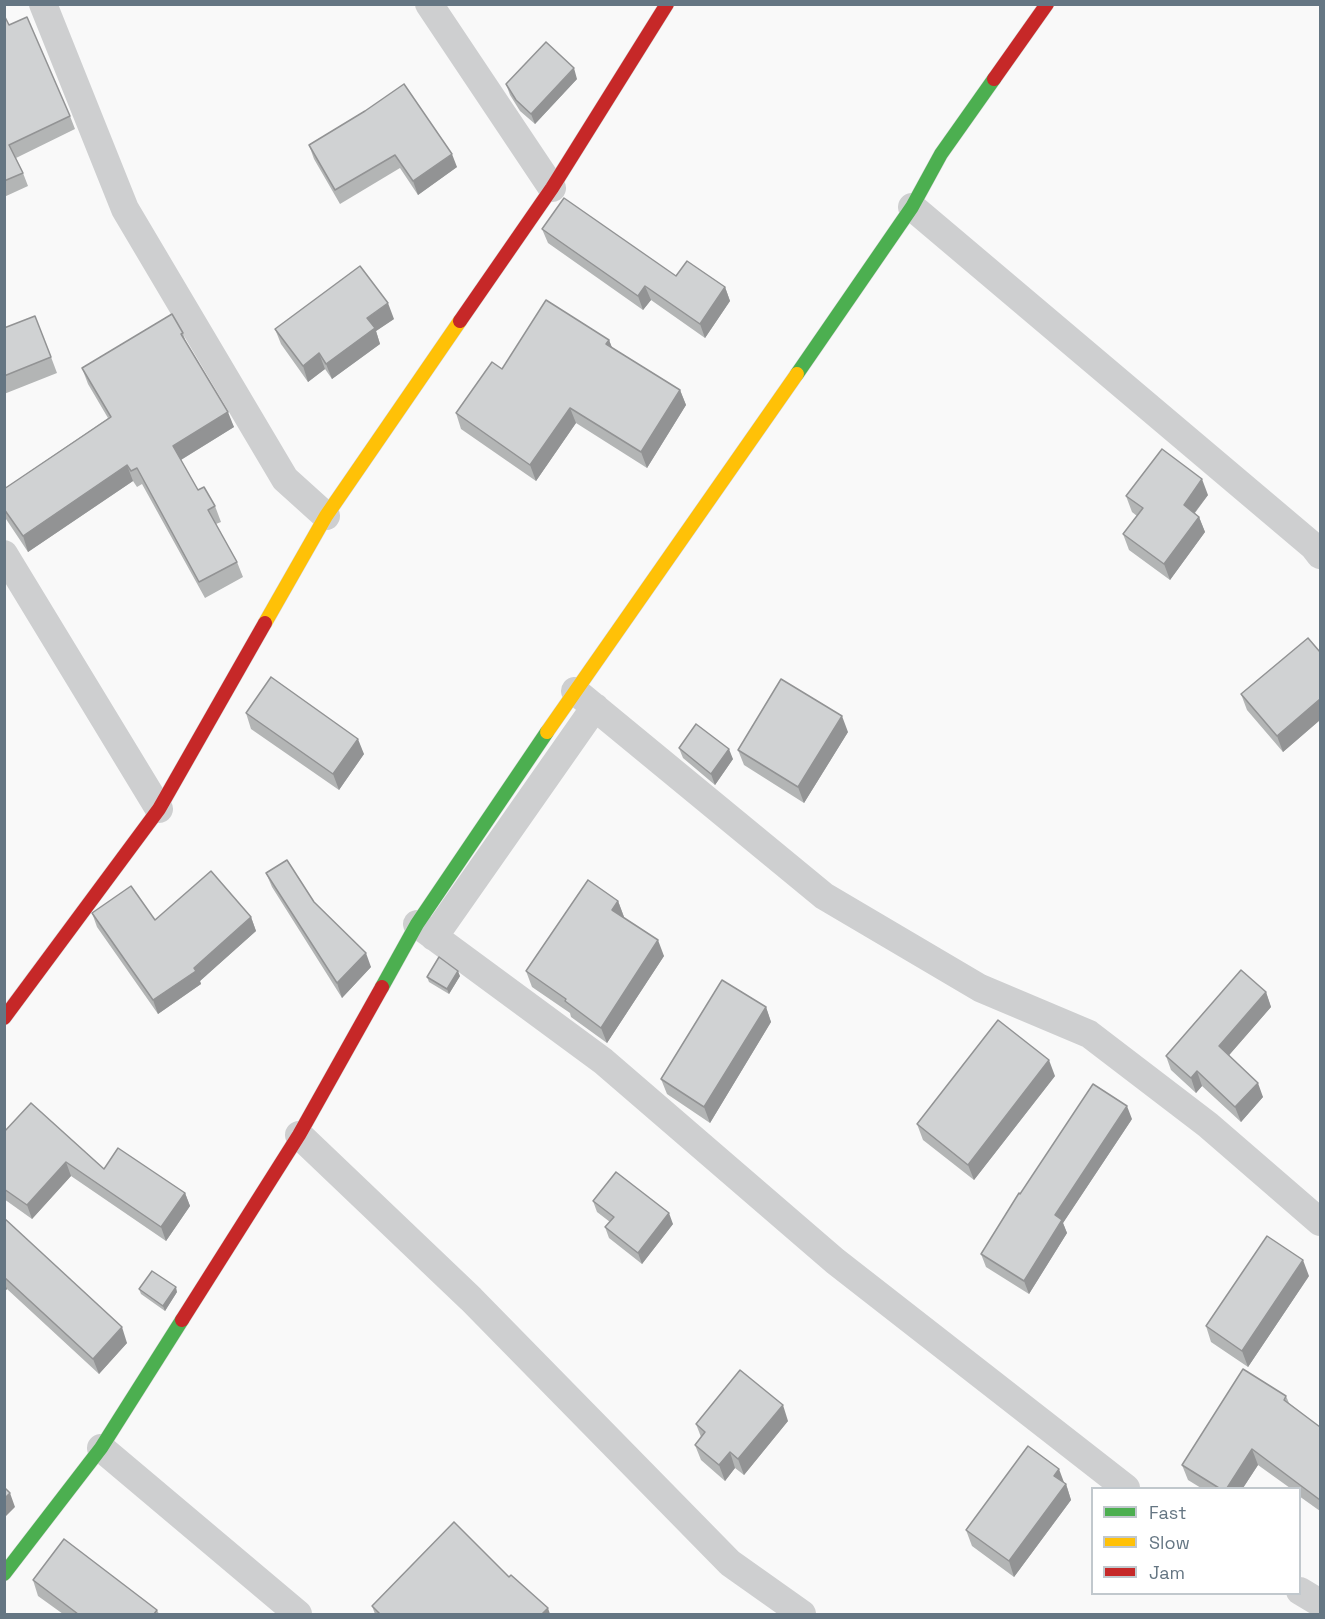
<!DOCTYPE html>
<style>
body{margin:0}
#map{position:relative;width:1325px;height:1619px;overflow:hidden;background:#f9f9f9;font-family:"Space Grotesk",sans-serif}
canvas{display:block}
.frame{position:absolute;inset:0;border:6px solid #657683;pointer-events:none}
.legend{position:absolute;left:1091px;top:1487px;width:210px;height:108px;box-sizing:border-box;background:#fff;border:2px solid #c1c8cd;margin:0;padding:8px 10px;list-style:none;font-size:18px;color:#657683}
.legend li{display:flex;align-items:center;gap:12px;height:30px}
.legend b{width:30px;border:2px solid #c1c8cd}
</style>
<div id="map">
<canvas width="1325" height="1619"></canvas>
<div class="frame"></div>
<ul class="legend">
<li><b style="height:8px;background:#4caf50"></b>Fast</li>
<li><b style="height:8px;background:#ffc107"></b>Slow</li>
<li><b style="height:8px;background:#c62828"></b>Jam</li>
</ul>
</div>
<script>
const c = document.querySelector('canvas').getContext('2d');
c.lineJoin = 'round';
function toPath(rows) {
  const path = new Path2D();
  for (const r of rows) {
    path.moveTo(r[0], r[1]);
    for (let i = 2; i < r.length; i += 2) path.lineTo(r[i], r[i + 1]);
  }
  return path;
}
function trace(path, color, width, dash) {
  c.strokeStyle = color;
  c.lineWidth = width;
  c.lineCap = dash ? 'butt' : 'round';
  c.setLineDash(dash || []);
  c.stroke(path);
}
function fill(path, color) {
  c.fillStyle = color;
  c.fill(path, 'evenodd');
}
const street = toPath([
 [43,4,125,209,285,479,326,516],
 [429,4,552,188],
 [912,207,1313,546,1320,555],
 [4,554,159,809],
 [575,691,824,896,980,988,1089,1034,1208,1125,1320,1222],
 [417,924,603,1061,835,1261,1126,1488],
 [434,937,595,707],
 [299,1135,471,1299,730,1563,802,1614],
 [101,1448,298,1614],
 [1300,1591,1320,1603]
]);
const fast = toPath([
 [797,374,912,207,941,154,994,79],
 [382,987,417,924,547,732],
 [4,1574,101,1448,182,1320]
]);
const slow = toPath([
 [265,623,326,516,460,321],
 [547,732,797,374]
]);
const jam = toPath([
 [994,79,1047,4],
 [460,321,552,188,667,4],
 [4,1018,159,809,265,623],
 [182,1320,299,1135,382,987]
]);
const wall = toPath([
 [4,15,9,25,70,116,75,129,16,158,23,173,28,186,4,197],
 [577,79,535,124,520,111,510,95,506,84],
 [365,111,457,167,418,195,400,168,340,204,314,159,309,145],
 [542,229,676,276,725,287,730,301,705,338,651,300,643,310,548,243],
 [394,319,376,331,380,344,332,379,325,369,308,382,281,344,275,329],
 [4,328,51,357,57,373,4,394],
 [183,333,186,343,234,427,181,460,198,490,215,506,221,522,216,524,237,562,243,577,205,598,142,484,137,487,133,481,28,552,4,516,4,489,108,418,88,384,82,368],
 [609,340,612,348,680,390,686,405,647,468,576,423,536,481,461,429,456,413,502,369],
 [1208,495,1195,513,1199,517,1205,532,1170,580,1129,550,1123,534,1137,516,1132,512,1126,496],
 [1320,652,1320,720,1283,752,1247,710,1241,694],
 [246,713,364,754,339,790,251,729],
 [848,732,804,803,744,765,738,750],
 [679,748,733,759,715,785,683,758],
 [266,873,314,902,371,967,342,998,272,887],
 [618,901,624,917,623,917,664,956,607,1043,571,1017,570,1013,532,987,526,971],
 [92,913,155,920,251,917,256,931,200,981,201,984,158,1014,97,927],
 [460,976,449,994,429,982,427,977],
 [1266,992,1271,1007,1229,1055,1263,1097,1241,1122,1202,1086,1196,1093,1171,1070,1166,1056],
 [766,1007,771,1022,710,1123,667,1094,661,1079],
 [1055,1076,974,1180,923,1140,917,1124],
 [1132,1119,1063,1223,1067,1233,1029,1294,986,1267,981,1254,1020,1194],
 [4,1132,104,1169,185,1193,190,1206,166,1241,71,1176,32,1219,4,1199],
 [593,1201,673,1224,642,1264,609,1238,605,1227,610,1222,597,1212],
 [4,1218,127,1343,99,1374,7,1289,4,1292],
 [1309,1276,1248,1367,1211,1342,1206,1326],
 [139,1289,177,1292,165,1311,141,1294],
 [1286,1396,1289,1403,1320,1427,1320,1511,1299,1496,1299,1488,1290,1488,1258,1465,1243,1488,1201,1488,1188,1480,1182,1465],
 [788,1421,744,1475,735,1468,725,1481,701,1460,695,1445,701,1437,696,1424],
 [1066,1484,1071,1500,1014,1577,972,1546,966,1530],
 [509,1577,550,1614,375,1614,372,1606],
 [33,1580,157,1610,159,1614,63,1614,38,1596]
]);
const shadedWall = toPath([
 [574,68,577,79,535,124,531,114],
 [452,154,457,167,418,195,413,181],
 [645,286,651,300,643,310,638,296],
 [725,287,730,301,705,338,700,324],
 [388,303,394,319,376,331,380,344,332,379,326,364,367,318],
 [609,340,615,355,606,344],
 [319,353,325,369,308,382,303,366],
 [680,390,686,405,647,468,641,452],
 [570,408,576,423,536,481,530,465],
 [228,412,234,427,179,461,173,446],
 [127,465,133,481,28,552,23,536],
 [1202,479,1208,495,1189,520,1184,505],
 [1199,517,1205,532,1170,580,1164,564],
 [1320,699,1320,720,1283,752,1277,736],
 [842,716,848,732,804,803,798,787],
 [358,739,364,754,339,790,333,774],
 [729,749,733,759,715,785,711,774],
 [618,901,624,917,618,926,612,910],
 [251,917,256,931,200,981,201,984,158,1014,153,1000,194,968],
 [658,940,664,956,607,1043,601,1028],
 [366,953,371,967,342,998,337,983],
 [458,971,460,976,449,994,447,989],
 [1266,992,1271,1007,1224,1061,1219,1046],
 [766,1007,771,1022,710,1123,704,1107],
 [1049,1060,1055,1076,974,1180,968,1165],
 [1197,1071,1202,1086,1196,1093,1191,1078],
 [1258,1083,1263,1097,1241,1122,1235,1107],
 [1127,1106,1132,1119,1063,1223,1067,1233,1029,1294,1024,1281,1055,1215],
 [66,1162,71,1176,32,1219,27,1205],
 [185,1193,190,1206,166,1241,161,1227],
 [669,1213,673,1224,642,1264,638,1253],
 [1303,1260,1309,1276,1248,1367,1242,1351],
 [4,1282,7,1289,4,1292],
 [176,1287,177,1292,165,1311,163,1306],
 [122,1327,127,1343,99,1374,93,1359],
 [783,1405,788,1421,744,1475,738,1459],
 [1252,1449,1258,1465,1243,1488,1227,1488],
 [730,1452,735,1468,725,1481,719,1465],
 [1059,1469,1065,1485,1054,1476],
 [1066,1484,1071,1500,1014,1577,1009,1561],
 [10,1493,15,1507,4,1518,4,1499],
 [548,1608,550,1614,542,1614]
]);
const building = toPath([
 [4,15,9,25,27,17,70,116,9,145,23,173,4,181,4,15],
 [546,42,574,68,531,114,516,100,506,84,546,42],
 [404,84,452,154,413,181,395,155,335,190,309,145,365,111,404,84],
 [564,198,676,276,687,261,725,287,700,324,645,286,638,296,542,229,564,198],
 [360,266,388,303,367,318,375,328,326,364,319,353,303,366,275,329,360,266],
 [546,300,609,340,606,344,680,390,641,452,570,408,530,465,456,413,492,362,502,369,546,300],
 [172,314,183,333,181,334,228,412,173,446,198,490,204,487,215,506,208,510,237,562,199,582,137,468,131,471,127,465,23,536,4,509,4,489,111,417,82,368,172,314],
 [35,316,51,357,4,376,4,328,35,316],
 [1162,449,1202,479,1184,505,1199,517,1164,564,1123,534,1143,508,1126,496,1162,449],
 [1308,638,1320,652,1320,699,1277,736,1241,694,1308,638],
 [271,677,358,739,333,774,246,713,271,677],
 [781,679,842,716,798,787,738,750,781,679],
 [696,724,729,749,711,774,679,748,696,724],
 [287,860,314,902,366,953,337,983,266,873,287,860],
 [211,871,251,917,194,968,196,971,153,1000,92,913,131,886,155,920,211,871],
 [588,880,618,901,612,910,658,940,601,1028,565,1001,566,999,526,971,588,880],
 [439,957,458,971,447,989,427,977,439,957],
 [1241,970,1266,992,1219,1046,1258,1083,1235,1107,1197,1071,1191,1078,1166,1056,1241,970],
 [722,980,766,1007,704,1107,661,1079,722,980],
 [998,1020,1049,1060,968,1165,917,1124,998,1020],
 [1093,1084,1127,1106,1055,1215,1062,1220,1024,1281,981,1254,1019,1193,1020,1194,1093,1084],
 [31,1103,104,1169,118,1148,185,1193,161,1227,66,1162,27,1205,4,1189,4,1132,31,1103],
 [616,1172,669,1213,638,1253,605,1227,614,1217,593,1201,616,1172],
 [4,1218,122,1327,93,1359,4,1277,4,1218],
 [1267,1236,1303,1260,1242,1351,1206,1326,1267,1236],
 [152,1271,176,1287,163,1306,139,1289,152,1271],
 [1243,1369,1286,1396,1284,1400,1320,1427,1320,1500,1252,1449,1227,1488,1219,1488,1182,1465,1243,1369],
 [740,1370,783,1405,738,1459,730,1452,719,1465,695,1445,705,1432,696,1424,740,1370],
 [1028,1446,1059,1469,1054,1476,1066,1484,1009,1561,966,1530,1028,1446],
 [4,1487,10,1493,4,1499,4,1487],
 [454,1522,509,1577,511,1575,548,1608,542,1614,380,1614,372,1606,454,1522],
 [64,1539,157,1610,154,1614,78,1614,33,1580,64,1539]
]);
trace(fast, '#d5d6d7', 15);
trace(slow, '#d5d6d7', 15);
trace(jam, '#d5d6d7', 15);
trace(street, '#cecfd0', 28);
trace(fast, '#4caf50', 14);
trace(slow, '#ffc107', 14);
trace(jam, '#c62828', 14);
fill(wall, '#b3b5b5');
fill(shadedWall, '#929394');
fill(building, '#d0d2d3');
trace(building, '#929394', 1.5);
</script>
